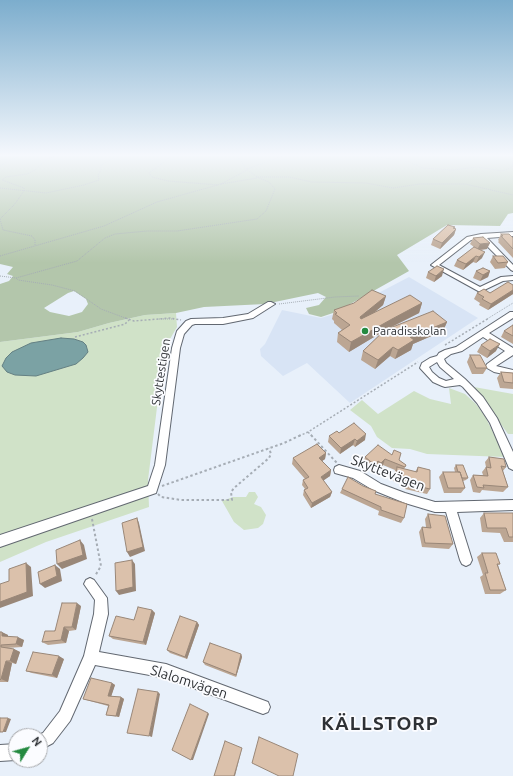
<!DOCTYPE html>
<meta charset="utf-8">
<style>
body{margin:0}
#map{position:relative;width:513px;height:776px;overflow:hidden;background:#e8f0fa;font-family:Ubuntu,sans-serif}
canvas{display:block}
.north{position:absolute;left:8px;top:728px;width:40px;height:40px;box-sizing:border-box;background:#fbfcff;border:1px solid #a9abae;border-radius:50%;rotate:53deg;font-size:11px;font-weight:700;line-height:16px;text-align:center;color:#2e3135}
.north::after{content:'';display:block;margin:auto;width:14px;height:18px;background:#248a40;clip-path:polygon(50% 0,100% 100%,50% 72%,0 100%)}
</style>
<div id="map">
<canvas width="513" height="776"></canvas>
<div class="north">N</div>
</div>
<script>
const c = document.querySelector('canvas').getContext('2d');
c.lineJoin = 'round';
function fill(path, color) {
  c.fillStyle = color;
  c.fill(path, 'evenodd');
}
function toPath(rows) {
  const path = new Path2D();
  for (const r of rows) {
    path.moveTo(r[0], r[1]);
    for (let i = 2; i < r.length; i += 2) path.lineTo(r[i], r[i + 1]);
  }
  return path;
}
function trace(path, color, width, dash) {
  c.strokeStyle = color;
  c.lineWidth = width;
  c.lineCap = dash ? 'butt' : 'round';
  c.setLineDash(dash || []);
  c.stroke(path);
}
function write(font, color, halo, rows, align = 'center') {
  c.font = font + ' Ubuntu,sans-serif';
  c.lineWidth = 3.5;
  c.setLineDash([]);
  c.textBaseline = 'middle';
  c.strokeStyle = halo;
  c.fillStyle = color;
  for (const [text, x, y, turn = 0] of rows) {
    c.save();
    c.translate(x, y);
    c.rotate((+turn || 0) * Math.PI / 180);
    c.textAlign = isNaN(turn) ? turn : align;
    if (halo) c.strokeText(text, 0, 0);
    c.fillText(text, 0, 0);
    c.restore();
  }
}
const built = toPath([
 [409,277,478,318,350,403,307,363,283,376,261,356,260,349,265,344,282,310,321,318,344,311]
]);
const green = toPath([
 [176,313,177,327,170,339,160,383,148,480,149,507,46,542,0,562,0,342,78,332,109,323,145,315],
 [474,387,513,394,513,434,508,434],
 [449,388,465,394,476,404,485,416,505,457,427,454,410,449,392,448,377,437,371,426,350,410,362,400,378,414,414,391,430,399,451,404],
 [249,492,255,492,258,497,254,504,261,507,266,515,263,524,258,528,244,530,234,522,222,501,233,497,246,497]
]);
const forest = toPath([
 [0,154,513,154,513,213,508,214,500,226,447,225,397,255,409,271,336,312,321,317,309,314,306,308,319,305,326,297,318,293,265,304,204,307,176,313,145,315,109,323,78,332,0,342,0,284,9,281,13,276,7,274,13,267,0,264],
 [74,291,86,299,88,304,82,312,69,316,50,312,44,308,68,293]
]);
const water = toPath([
 [61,338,74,339,83,342,86,345,88,352,83,358,76,364,36,376,15,375,7,372,2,366,6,358,12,352,31,343,61,338]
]);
const pathFar2 = toPath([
 [167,154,168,159,149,173,152,177,168,181,218,185],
 [361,154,410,162,423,168,453,170,477,167,503,171,512,167,513,160],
 [510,154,513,155],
 [0,166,14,158,26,154],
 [247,169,288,154],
 [256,177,289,177,312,182,366,183,393,188,420,184,465,184,513,195],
 [221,184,257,178],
 [0,188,46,193,84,185,99,180,98,175,101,170,101,165,120,154],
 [35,245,35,240,32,236,3,230,0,219,14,205,24,191,24,188,2,180,6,177,27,174,35,170,47,159,61,154],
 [0,256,104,226,157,202,221,184,247,170,239,158,239,154],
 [0,276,16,278,77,261,105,238,115,234,147,231,177,231,257,219,266,211,275,189,269,182,259,178,247,170],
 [16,278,18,280,52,285,75,291,101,309,128,319],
 [279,304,335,297,359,296],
 [159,319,175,319],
 [487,319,513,303]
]);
const pathFar1 = toPath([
 [125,318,134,321,170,318,181,320],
 [75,337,125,324,129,320],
 [445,345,489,318],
 [308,432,312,436],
 [299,436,308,432,418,362]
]);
const path = toPath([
 [311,435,337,463],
 [162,486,284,443,301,435],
 [158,494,161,497,181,500,232,500,231,492,234,488,269,458,271,454,269,448],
 [92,519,101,566,95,576]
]);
const minor = toPath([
 [513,232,513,236,487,238,513,265,513,271,511,270,480,239,471,240,439,265,480,287,501,277,513,276,513,280,503,281,480,292,431,265,467,237,481,234,513,232],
 [268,302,271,302,275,304,253,318,223,324,195,324,192,325,184,334,180,348,165,465,156,493,0,547,0,535,148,486,155,465,172,348,177,331,186,321,191,319,223,318,248,314,268,302],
 [510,312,513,312,513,318,489,333,513,348,513,355,496,366,513,370,513,376,494,372,487,368,486,366,487,364,505,351,483,337,462,351,451,354,444,359,446,363,465,379,483,397,497,418,513,452,513,470,509,468,490,423,477,403,463,387,460,385,445,387,442,386,433,382,420,368,422,363,430,358,437,356,439,353,445,350,456,347,510,312],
 [437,362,440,367,454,379,446,381,439,378,432,372,429,367,437,362],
 [339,465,360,471,381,484,405,493,435,502,513,500,513,510,457,512,472,560,470,564,466,566,462,564,460,560,446,512,435,512,405,503,373,490,353,478,335,473,334,470,335,467,339,465],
 [90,578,94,580,107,598,108,614,99,652,166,664,268,702,270,707,268,712,263,714,166,678,95,665,70,721,53,743,40,750,40,736,36,736,43,733,60,711,84,656,94,614,95,600,84,584,86,580,90,578],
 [16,744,16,760,0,761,0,745,16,744]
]);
const wall = toPath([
 [455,227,454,228,456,229,454,235,440,249,431,245,433,239],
 [501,234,513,238,513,258,498,242,499,241,498,240],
 [473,238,487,249,480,250,482,258,476,263,473,262,463,270,454,266,457,260,474,247,470,244],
 [493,256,508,262,505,268,495,269,490,262],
 [476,271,490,271,488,277,480,281,473,278],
 [428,272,442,276,434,282,426,278],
 [513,285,513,294,488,310,479,305,480,303,474,299,477,293,490,293],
 [386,296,383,305,374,313,422,303,419,313,390,328,447,322,443,331,413,344,411,350,395,359,390,356,375,369,361,360,363,351,384,331,349,352,337,342,338,333,342,330,334,323,334,321,332,319,334,310],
 [513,325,513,344,501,337,504,331],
 [481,345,496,351,487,358,477,352],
 [470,355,487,368,483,374,472,374,467,362],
 [501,372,513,373,513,389,500,388,497,378],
 [339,433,365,440,355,447,353,445,340,454,328,442,329,436],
 [326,453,325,459,322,461,331,470,330,476,323,480,332,492,330,497,311,508,303,495,304,490,305,489,302,485,303,480,305,479,292,464,293,458],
 [365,457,399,460,406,465,404,469,415,472,418,467,430,489,427,494,405,489,405,484,393,481,395,470,383,465,379,469,376,467,372,470,363,463],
 [489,457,506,467,503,471,508,487,503,492,482,490,480,493,473,492,470,480,473,475,483,475,482,472,486,467,485,462],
 [456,465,468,478,466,480,463,481,465,488,461,493,444,493,439,477,443,472,455,472,454,468],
 [342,489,375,494,404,518,401,523,378,515,379,511,340,493],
 [484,513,513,513,513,542,504,542,500,533,482,532,480,518],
 [428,514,453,544,449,549,422,547,419,532,422,527,426,527,425,519],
 [482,553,500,564,498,565,506,590,500,594,485,594,480,577,483,575,477,557],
 [81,606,76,630,69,631,66,643,48,645,42,642],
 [152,610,155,613,146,645,113,639,109,636,134,620],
 [197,622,199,625,187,659,170,653,167,650],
 [0,632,8,635,8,637,24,640,22,647,7,648,14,649,20,652,16,664,12,663,8,682,0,682],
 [241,654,242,657,236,677,205,665,203,662],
 [64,659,57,678,32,673,26,671],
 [112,683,115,685,111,696,121,697,124,699,119,717,106,715,108,706,83,699]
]);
const shadedWall = toPath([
 [455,227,453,232,456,229,454,235,440,249,442,243],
 [490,243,487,249,477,250,480,244],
 [485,252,482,258,476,263,479,257],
 [476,256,473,262,463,270,466,264],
 [444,269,442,276,434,282,436,276],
 [490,271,488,277,480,281,483,275],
 [513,290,513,294,488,310,491,304],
 [386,296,383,305,358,326,360,317],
 [422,303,419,313,389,328,349,352,351,342,392,319],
 [447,322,443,331,413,344,411,350,395,359,398,350,410,337],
 [500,344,496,351,487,358,490,351],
 [393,347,390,356,375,369,378,360],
 [366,434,365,440,355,447,357,441],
 [355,439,353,445,340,454,341,448],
 [326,453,325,459,318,464,319,458],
 [385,459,383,465,379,469,381,463],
 [378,461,376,467,372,470,375,465],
 [331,470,330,476,320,483,321,477],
 [332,492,330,497,311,508,312,503],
 [137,518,139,523,145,551,130,557,127,552],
 [80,540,84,545,87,559,62,569,57,564],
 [132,560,135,564,136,591,119,595,116,591],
 [26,563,31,567,33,596,0,608,0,602],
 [55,565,60,569,62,581,45,588,40,584],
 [77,603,81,606,76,630,72,627],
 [152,610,155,613,146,645,143,642],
 [197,622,199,625,187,659,185,657],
 [64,627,69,631,66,643,61,640],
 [2,632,8,635,8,639,2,636],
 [18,637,24,640,22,647,16,644],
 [14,649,20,652,16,664,10,661],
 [241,654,242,657,236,677,236,675],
 [59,656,64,659,57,678,52,675],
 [6,661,12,663,8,682,1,679],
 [112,683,115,685,111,697,108,696],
 [158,692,160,694,152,737,149,736],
 [121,697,124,699,119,717,116,716],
 [208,713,209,714,193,760,191,760],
 [8,718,11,719,6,732,3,732],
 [242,748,235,776,234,776]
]);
const building = toPath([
 [448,225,455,227,453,228,456,229,442,243,433,239,448,225],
 [501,234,509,234,513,238,513,249,501,236,503,236,501,234],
 [483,237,490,243,480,244,473,238,483,237],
 [474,247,485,252,479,257,476,256,466,264,457,260,474,247],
 [493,256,503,256,508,262,498,263,493,256],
 [437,266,444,269,436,276,428,272,437,266],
 [483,268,490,271,483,275,476,271,483,268],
 [508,282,513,285,513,290,491,304,482,299,484,297,477,293,484,289,490,293,508,282],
 [372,290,386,296,360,317,361,319,410,295,422,303,392,319,351,342,338,333,350,325,335,314,337,313,334,310,354,303,372,290],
 [433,311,447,322,410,337,414,340,398,350,393,347,378,360,363,351,389,326,390,328,433,311],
 [513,325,513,336,504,331,513,325],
 [490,339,500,344,490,351,481,345,490,339],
 [470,355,480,355,487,368,476,368,470,355],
 [501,372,513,373,513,383,504,382,501,372],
 [354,423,366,434,357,441,355,439,341,448,329,436,337,431,339,433,354,423],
 [317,444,326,453,319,458,331,470,321,477,332,492,312,503,304,490,308,488,303,480,309,477,293,458,317,444],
 [378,445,392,455,394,450,401,453,399,460,406,465,405,467,385,459,381,463,378,461,375,465,365,457,378,445],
 [489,457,504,459,506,467,501,466,508,487,483,485,484,488,477,487,473,475,488,476,486,467,491,468,489,457],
 [456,465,463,465,468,478,462,478,460,472,458,472,456,465],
 [397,467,417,472,418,467,430,470,430,489,408,484,408,480,396,476,397,467],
 [443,472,460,472,465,488,448,488,443,472],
 [348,477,363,486,376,491,375,494,407,504,404,518,381,510,381,507,342,489,348,477],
 [484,513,513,513,513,537,509,537,506,528,487,528,484,513],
 [428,514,445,516,453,544,425,543,422,527,431,528,428,514],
 [137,518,143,547,127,552,122,523,137,518],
 [80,540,83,555,57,564,56,550,80,540],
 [482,553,496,553,500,564,497,564,506,590,490,590,485,573,488,573,482,553],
 [132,560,133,587,116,591,115,563,132,560],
 [26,563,27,592,0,602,0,584,9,581,9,569,26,563],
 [55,565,57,576,40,584,38,572,55,565],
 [62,603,77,603,72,627,64,627,61,640,42,642,45,631,55,631,62,603],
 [138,607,152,610,143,642,109,636,116,616,134,620,138,607],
 [180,616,197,622,185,657,167,650,180,616],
 [0,632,2,632,2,636,18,637,16,644,1,645,1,647,14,649,10,661,6,661,1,679,0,680,0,632],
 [210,643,241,654,236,675,203,662,210,643],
 [33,652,59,656,52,675,26,671,33,652],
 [91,678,112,683,108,696,121,697,116,716,106,715,109,705,83,699,91,678],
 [138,689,158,692,149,736,127,733,138,689],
 [190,704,208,713,191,760,172,750,190,704],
 [0,718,8,718,3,732,0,732,0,718],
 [259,737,298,754,293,776,279,776,252,763,259,737],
 [225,741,242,748,234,776,214,776,225,741]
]);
const markers = [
 [365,331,4,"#248a40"]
];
const poiNames = [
 ["Paradisskolan",373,331]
];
const streetNames = [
 ["Skyttestigen",161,372,-81]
];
const nearStreetnames = [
 ["Skyttevägen",388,473,21],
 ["Slalomvägen",189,682,18]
];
const nearDistrictnames = [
 ["KÄLLSTORP",380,724]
];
fill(built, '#d8e4f5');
fill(green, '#d0e2c8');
fill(forest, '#b3c6ab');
fill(water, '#7ba2a4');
trace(water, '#648083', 1);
trace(minor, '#626871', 2);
trace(pathFar2, '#a6adb5', 1, [1, 1]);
trace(pathFar1, '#a6adb5', 1.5, [2, 2]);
trace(path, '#a6adb5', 2, [2.5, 2.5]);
fill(minor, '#fff');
fill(wall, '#bca693');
fill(shadedWall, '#998778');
fill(building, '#dbc1ab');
trace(building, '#998778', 1);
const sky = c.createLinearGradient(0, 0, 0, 263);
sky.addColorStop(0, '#7cadcd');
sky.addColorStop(0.59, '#f5f8fd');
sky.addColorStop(1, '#f5f8fd00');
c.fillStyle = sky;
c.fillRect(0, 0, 513, 263);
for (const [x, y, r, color] of markers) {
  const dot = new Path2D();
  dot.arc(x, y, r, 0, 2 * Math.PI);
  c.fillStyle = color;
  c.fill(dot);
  trace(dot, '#fbfcff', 1.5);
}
write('12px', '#2e3135', '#fbfcff', poiNames, 'left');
write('12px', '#2e3135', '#fbfcff', streetNames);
write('14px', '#2e3135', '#fbfcff', nearStreetnames);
c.letterSpacing = '1px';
write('bold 19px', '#2e3135', '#fbfcff', nearDistrictnames);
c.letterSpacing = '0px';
</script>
